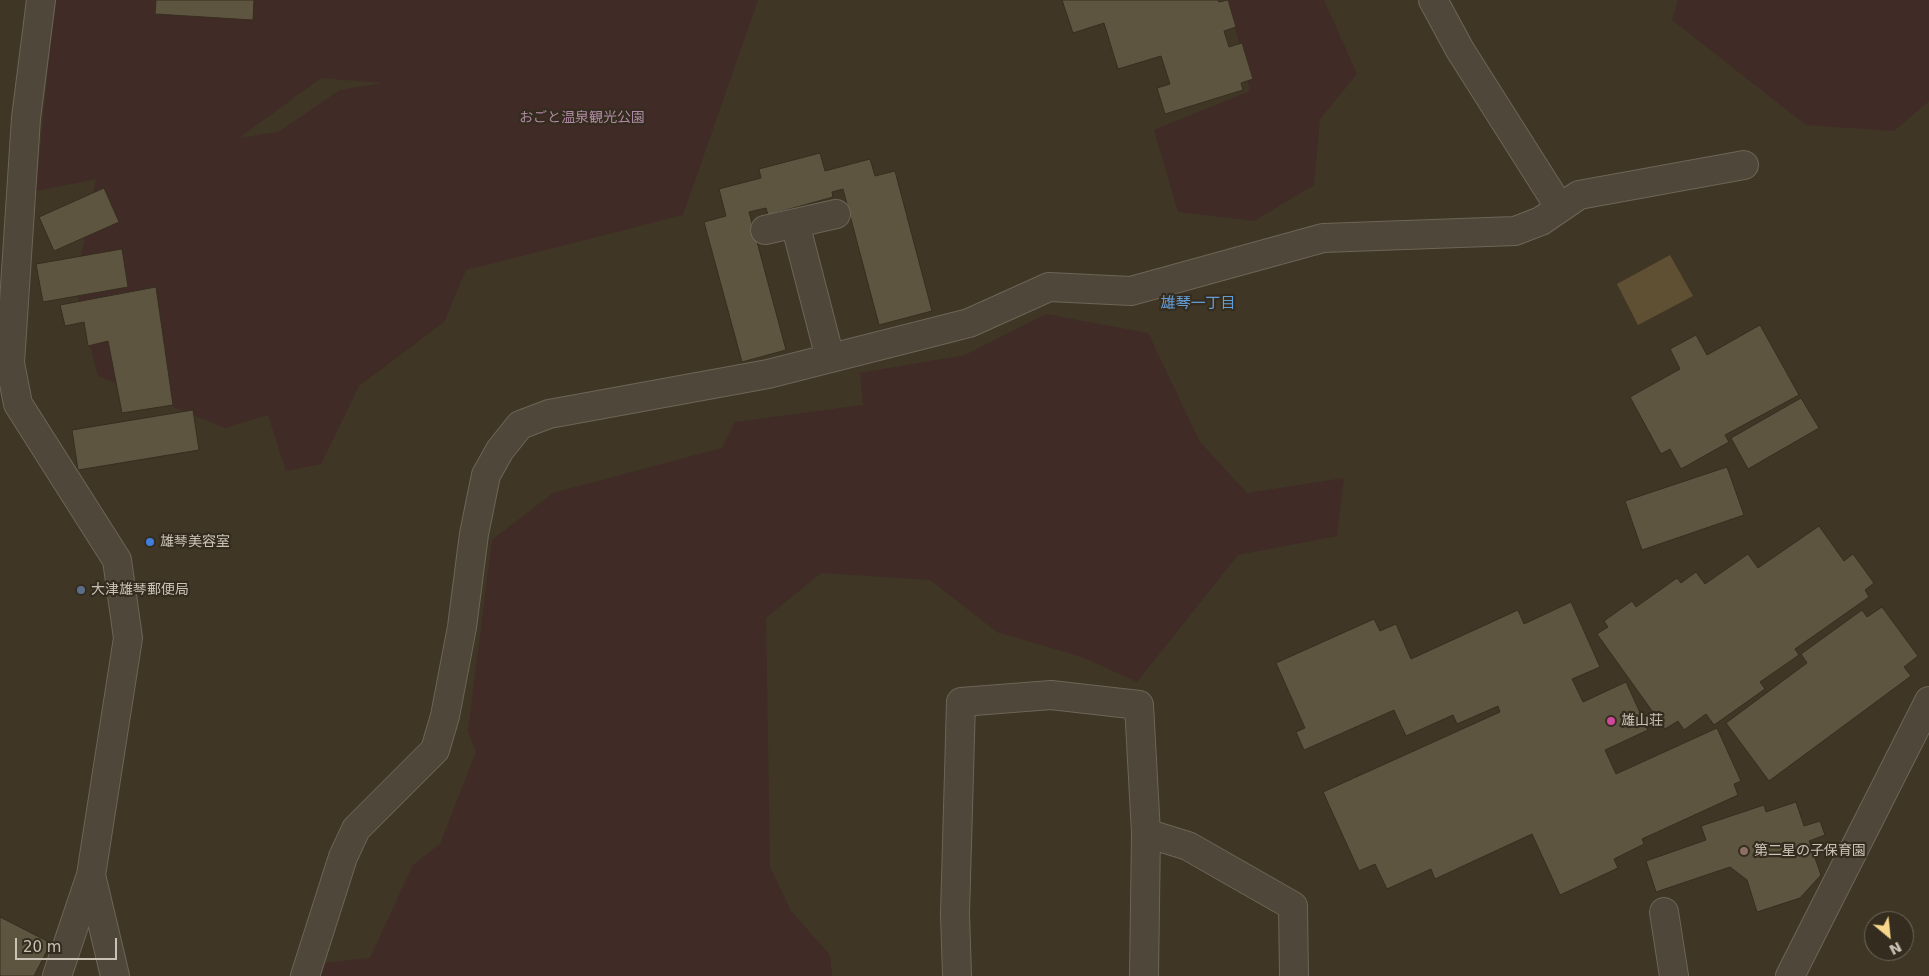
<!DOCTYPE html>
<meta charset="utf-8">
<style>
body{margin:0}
#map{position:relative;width:1929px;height:976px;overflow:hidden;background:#3f3625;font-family:"DejaVu Sans",sans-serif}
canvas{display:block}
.north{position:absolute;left:1864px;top:911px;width:50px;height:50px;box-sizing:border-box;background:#342c1e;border:1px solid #70685a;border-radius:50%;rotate:152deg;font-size:14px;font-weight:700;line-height:20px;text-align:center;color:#cac3b5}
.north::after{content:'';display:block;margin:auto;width:18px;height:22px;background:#f8d68c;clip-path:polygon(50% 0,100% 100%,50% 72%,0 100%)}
.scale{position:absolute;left:15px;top:938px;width:102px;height:22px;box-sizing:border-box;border:2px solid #cac3b5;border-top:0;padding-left:6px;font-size:15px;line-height:18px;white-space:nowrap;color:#cac3b5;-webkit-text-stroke:4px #342c1e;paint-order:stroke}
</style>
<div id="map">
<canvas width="1929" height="976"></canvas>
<div class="north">N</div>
<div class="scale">20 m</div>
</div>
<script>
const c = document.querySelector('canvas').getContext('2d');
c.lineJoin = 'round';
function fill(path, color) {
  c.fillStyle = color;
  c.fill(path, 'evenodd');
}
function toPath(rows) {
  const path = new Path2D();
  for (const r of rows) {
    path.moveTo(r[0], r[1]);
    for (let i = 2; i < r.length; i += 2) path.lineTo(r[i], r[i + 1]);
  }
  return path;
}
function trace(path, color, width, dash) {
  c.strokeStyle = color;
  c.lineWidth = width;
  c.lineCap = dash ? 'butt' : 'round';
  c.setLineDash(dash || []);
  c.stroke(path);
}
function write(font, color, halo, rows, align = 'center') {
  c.font = font + ' "DejaVu Sans","Noto Sans JP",sans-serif';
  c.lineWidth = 4.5;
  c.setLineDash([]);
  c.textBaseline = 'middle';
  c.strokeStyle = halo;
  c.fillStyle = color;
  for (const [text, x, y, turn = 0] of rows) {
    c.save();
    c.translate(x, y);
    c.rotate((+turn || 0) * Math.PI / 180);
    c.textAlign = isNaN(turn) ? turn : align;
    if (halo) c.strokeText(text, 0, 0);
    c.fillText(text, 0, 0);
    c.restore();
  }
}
const green = toPath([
 [55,0,758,0,683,215,466,270,444,322,359,386,321,464,286,471,268,415,225,428,98,376,75,287,96,179,36,191],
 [321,78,383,83,340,90,278,132,239,138],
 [1229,0,1324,0,1357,74,1320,119,1314,185,1254,221,1178,212,1154,130,1250,91],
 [1678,0,1929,0,1929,101,1894,131,1806,125,1672,20],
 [1046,314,1148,333,1200,442,1247,493,1344,478,1337,536,1238,555,1137,682,1082,657,997,632,930,580,821,573,766,618,770,867,791,911,830,955,832,976,321,976,322,963,370,958,413,865,440,844,476,752,468,731,492,540,553,493,722,448,735,422,863,405,860,373,965,355]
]);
const water = toPath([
 [1670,255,1693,296,1638,325,1617,284]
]);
const building = toPath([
 [156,0,254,0,253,20,155,14,156,0],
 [1062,0,1218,0,1219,2,1228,0,1236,27,1224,31,1229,47,1242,43,1253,79,1241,83,1243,90,1165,114,1157,88,1170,84,1161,56,1118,69,1104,23,1073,33,1062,0],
 [820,153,825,171,870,159,875,176,895,171,932,311,879,325,843,189,832,192,833,197,768,215,766,208,749,212,786,350,742,362,704,222,726,216,719,189,761,178,759,169,820,153],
 [104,188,119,222,54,251,39,217,104,188],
 [122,249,128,287,43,302,36,264,122,249],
 [156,287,173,405,122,413,108,341,88,346,84,322,65,326,60,305,156,287],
 [1760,325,1799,395,1725,435,1729,442,1681,469,1670,449,1661,454,1630,397,1680,369,1670,349,1696,335,1707,355,1760,325],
 [1801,398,1819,428,1748,469,1731,438,1801,398],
 [193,410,199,450,78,470,72,430,193,410],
 [1727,467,1744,515,1642,550,1625,501,1727,467],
 [1819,526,1844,561,1853,554,1874,583,1865,590,1869,597,1795,649,1799,655,1760,682,1765,689,1714,725,1706,714,1684,730,1678,721,1665,729,1597,634,1608,627,1604,621,1632,601,1636,607,1677,578,1681,583,1696,572,1705,584,1748,554,1758,568,1819,526],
 [1571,602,1600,667,1572,679,1583,702,1626,682,1648,730,1605,750,1616,774,1717,728,1741,781,1734,784,1738,795,1642,839,1644,844,1614,859,1618,868,1560,895,1532,834,1435,879,1431,869,1387,889,1375,864,1359,871,1323,792,1500,712,1498,706,1457,724,1453,715,1406,736,1394,710,1304,750,1296,732,1305,728,1276,663,1374,619,1380,631,1396,624,1411,659,1518,610,1524,624,1571,602],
 [1882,607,1918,656,1904,667,1911,676,1769,781,1726,723,1807,663,1801,654,1862,610,1867,617,1882,607],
 [1796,802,1804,826,1820,821,1825,835,1809,841,1821,875,1800,898,1757,912,1747,880,1730,867,1656,892,1646,861,1706,840,1701,826,1764,805,1766,812,1796,802],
 [0,917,51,943,34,976,0,976,0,917]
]);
const minor = toPath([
 [1433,0,1460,50,1560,208],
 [795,223,830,358],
 [765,230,836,214],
 [0,363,10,363,18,404,117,560,128,638,91,875,57,976],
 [10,363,26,118,41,0],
 [91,875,115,976],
 [1664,912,1674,976],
 [305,976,343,857,356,829,435,750,445,716,462,627,474,534,486,475,500,450,520,425,549,414,768,374,969,323,1049,287,1131,291,1323,238,1515,231,1541,221,1579,195,1744,165],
 [957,976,955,914,961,702,1051,695,1139,705,1146,833,1188,846,1293,906,1294,976],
 [1144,976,1146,833],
 [1790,976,1929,701]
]);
const markers = [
 [150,542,5,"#3f7fe0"],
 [81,590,5,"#5c6f8a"],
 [1611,721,5,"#d1479c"],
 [1744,851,5,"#8d6e63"]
];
const parkNames = [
 ["おごと温泉観光公園",582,118]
];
const poiNames = [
 ["雄琴美容室",160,542],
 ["大津雄琴郵便局",91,590],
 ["雄山荘",1621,721],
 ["第二星の子保育園",1754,851]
];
const neighbourhoodNames = [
 ["雄琴一丁目",1198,304]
];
fill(green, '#402b27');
fill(water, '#605033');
fill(building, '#5e5541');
trace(building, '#362e20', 1);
trace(minor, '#6d6557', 30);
trace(minor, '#4f4739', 28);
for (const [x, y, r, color] of markers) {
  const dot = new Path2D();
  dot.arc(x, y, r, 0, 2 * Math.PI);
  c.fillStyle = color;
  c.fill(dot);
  trace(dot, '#342c1e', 2);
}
write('14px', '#af89a4', '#342c1e', parkNames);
write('14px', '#cac3b5', '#342c1e', poiNames, 'left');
write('15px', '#649dd6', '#342c1e', neighbourhoodNames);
</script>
